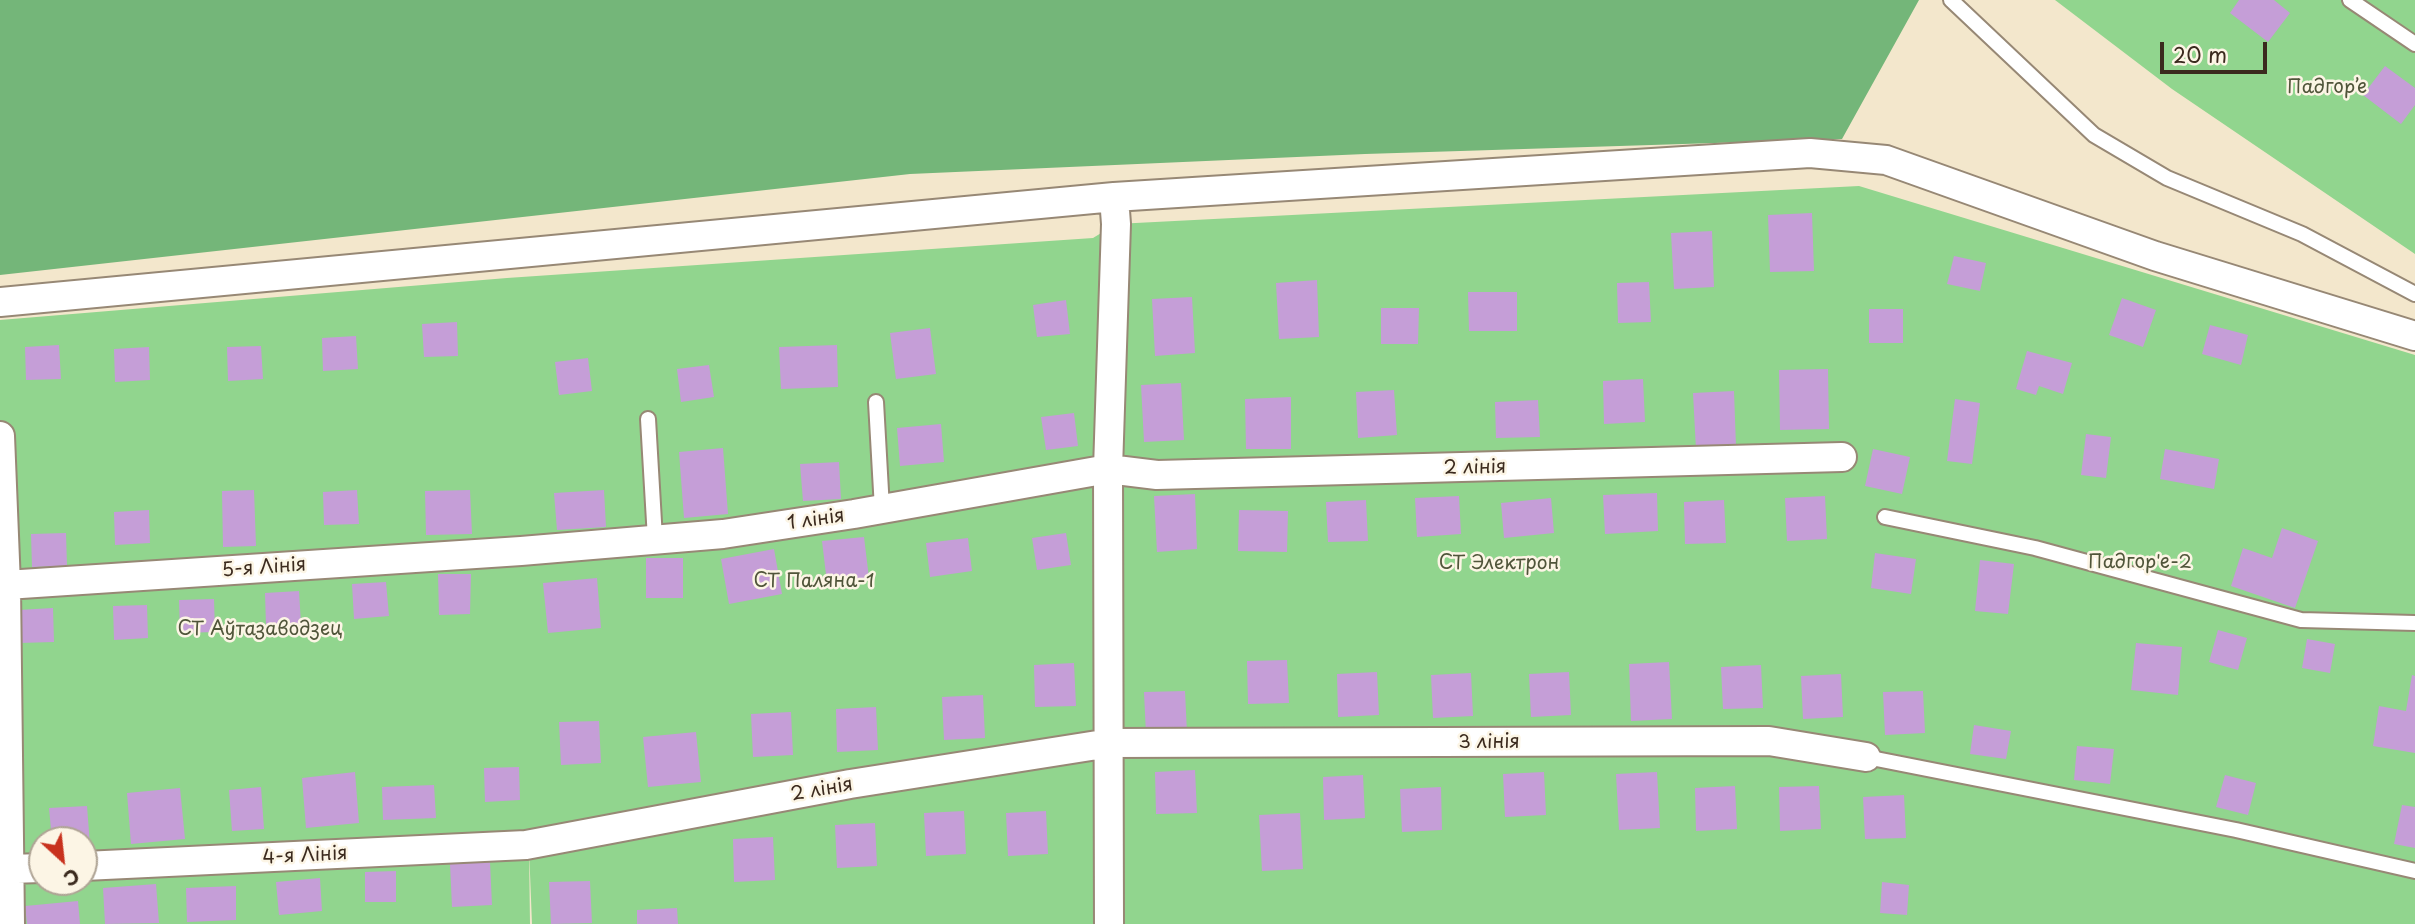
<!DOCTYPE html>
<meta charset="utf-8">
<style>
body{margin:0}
#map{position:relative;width:2415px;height:924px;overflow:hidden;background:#f3e7cc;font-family:"Playpen Sans",sans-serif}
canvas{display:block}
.north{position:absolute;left:28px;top:826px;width:70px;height:70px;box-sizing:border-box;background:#fcf5e5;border:2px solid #afa495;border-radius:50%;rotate:153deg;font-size:19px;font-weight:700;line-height:28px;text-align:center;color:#3b2a1e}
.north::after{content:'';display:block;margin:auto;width:24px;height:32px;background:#c8321e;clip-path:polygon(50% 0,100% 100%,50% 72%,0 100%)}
.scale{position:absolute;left:2160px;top:42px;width:107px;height:32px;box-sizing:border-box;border:4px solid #3b2a1e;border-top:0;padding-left:9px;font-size:21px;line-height:24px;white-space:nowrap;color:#3b2a1e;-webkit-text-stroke:5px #fcf5e5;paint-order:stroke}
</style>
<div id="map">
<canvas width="2415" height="924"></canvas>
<div class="north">С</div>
<div class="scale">20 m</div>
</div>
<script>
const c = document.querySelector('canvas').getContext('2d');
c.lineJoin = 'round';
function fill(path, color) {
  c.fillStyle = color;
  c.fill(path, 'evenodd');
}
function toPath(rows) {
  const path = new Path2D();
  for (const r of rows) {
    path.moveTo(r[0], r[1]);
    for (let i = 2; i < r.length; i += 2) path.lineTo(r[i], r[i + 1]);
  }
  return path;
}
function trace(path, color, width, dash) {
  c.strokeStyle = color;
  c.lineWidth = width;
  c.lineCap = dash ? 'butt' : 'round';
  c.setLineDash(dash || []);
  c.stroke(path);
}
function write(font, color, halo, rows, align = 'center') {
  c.font = font + ' "Playpen Sans",sans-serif';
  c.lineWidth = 5;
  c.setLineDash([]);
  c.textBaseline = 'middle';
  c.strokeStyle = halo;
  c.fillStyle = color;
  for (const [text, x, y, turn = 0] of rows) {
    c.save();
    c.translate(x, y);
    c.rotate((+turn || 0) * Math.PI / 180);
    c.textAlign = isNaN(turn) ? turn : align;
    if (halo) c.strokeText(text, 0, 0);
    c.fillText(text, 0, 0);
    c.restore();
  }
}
const green = toPath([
 [2055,0,2415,0,2415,254,2172,89],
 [1859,186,2415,355,2415,924,532,924,529,848,530,924,0,924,0,320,507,278,1093,238,1116,224],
 [42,840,84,840,84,882,42,882]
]);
const forest = toPath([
 [0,0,1919,0,1842,139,1365,154,910,174,0,275]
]);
const building = toPath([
 [2239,0,2274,0,2290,13,2268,42,2230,13],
 [2385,66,2415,88,2415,105,2401,124,2363,95],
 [1812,213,1814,271,1770,272,1768,215],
 [1712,231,1714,287,1674,289,1671,233],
 [1954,256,1986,263,1980,291,1947,284],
 [1317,280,1319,337,1279,339,1276,283],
 [1649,282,1651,322,1618,323,1617,283],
 [1468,292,1517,292,1517,331,1469,331],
 [1192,297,1195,353,1155,356,1152,299],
 [2122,298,2156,310,2143,347,2109,335],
 [1066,300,1070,334,1037,337,1033,305],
 [1381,308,1419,308,1418,344,1381,344],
 [1869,309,1903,309,1903,343,1869,343],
 [457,322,458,356,424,357,422,324],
 [2210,325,2248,335,2241,365,2202,354],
 [930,328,936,374,896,379,890,333],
 [356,336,358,369,323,371,322,338],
 [59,345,61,379,26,380,25,347],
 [837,345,838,387,781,389,779,347],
 [261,346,263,379,228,381,227,347],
 [149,347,150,380,115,382,114,349],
 [2027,351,2072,363,2063,394,2039,386,2036,395,2016,389],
 [588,358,592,391,559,395,555,362],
 [709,365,714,397,681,402,677,369],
 [1828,369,1829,429,1780,430,1779,370],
 [1643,379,1645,422,1604,424,1603,381],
 [1181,383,1184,440,1144,442,1141,385],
 [1394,390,1397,435,1358,438,1356,392],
 [1734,391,1736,447,1696,450,1693,393],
 [1291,397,1291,449,1246,449,1245,399],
 [1955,399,1980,403,1972,464,1947,461],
 [1538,400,1540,437,1496,438,1495,402],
 [1074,413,1078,446,1046,450,1041,417],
 [941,424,944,462,900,466,897,428],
 [2086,434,2111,437,2106,478,2081,475],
 [723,448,728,514,684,518,679,452],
 [1873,449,1910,457,1902,494,1865,486],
 [2165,449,2219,459,2214,489,2160,479],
 [839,462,841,499,803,501,800,464],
 [254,490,256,546,223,547,222,491],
 [357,490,359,524,324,525,323,492],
 [470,490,472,534,426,535,425,491],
 [604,490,606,527,557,530,554,493],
 [1657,493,1658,531,1605,534,1603,495],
 [1195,494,1197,549,1157,552,1154,496],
 [1459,496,1461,534,1417,537,1415,498],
 [1825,496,1827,539,1787,541,1785,498],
 [1551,498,1554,533,1504,538,1501,503],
 [1366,500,1368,541,1328,542,1326,502],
 [1724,500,1726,543,1685,544,1684,502],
 [149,510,150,543,115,545,114,512],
 [1239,510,1288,511,1287,552,1238,551],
 [2282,528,2318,541,2295,608,2231,586,2243,548,2272,558],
 [66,533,67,566,32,567,31,534],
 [1066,533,1071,565,1037,570,1032,538],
 [864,537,869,578,827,583,822,541],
 [968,538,972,571,930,577,926,543],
 [774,549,782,594,729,604,721,559],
 [1875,553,1916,559,1911,594,1871,588],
 [646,558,683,558,683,598,646,598],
 [1980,560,2014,564,2008,614,1975,611],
 [438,574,471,574,470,614,439,615],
 [597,578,601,628,548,633,543,583],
 [386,582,389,616,354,619,352,584],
 [299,591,301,624,266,626,265,593],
 [214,599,215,632,180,633,179,600],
 [147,605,148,638,114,640,113,606],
 [53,608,54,642,19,643,18,610],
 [2218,630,2247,638,2238,670,2209,662],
 [2307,639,2335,644,2330,673,2302,668],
 [2136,643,2182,647,2178,695,2131,690],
 [1287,660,1289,703,1248,704,1247,661],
 [1669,662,1672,719,1631,721,1629,664],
 [1074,663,1076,706,1035,707,1034,665],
 [1761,665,1763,708,1723,709,1721,667],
 [1377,672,1379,715,1338,717,1337,674],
 [1569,672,1571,715,1531,717,1529,674],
 [1471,673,1473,716,1433,718,1431,675],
 [1841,674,1843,717,1803,719,1801,676],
 [2412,675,2415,676,2415,753,2373,746,2379,706,2406,711],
 [1185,691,1187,733,1146,735,1144,692],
 [1923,691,1925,733,1885,735,1883,692],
 [983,695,985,738,944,740,942,697],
 [876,707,878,750,837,752,836,709],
 [791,712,793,755,753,757,751,714],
 [599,721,601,763,561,765,559,722],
 [1974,725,2011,731,2006,759,1970,754],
 [696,732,701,782,648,787,643,737],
 [2077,746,2114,749,2110,784,2074,780],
 [519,767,520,800,485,802,484,768],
 [1195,770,1197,813,1156,814,1155,772],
 [355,772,359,823,306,828,302,778],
 [1544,772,1546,815,1505,817,1503,774],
 [1657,772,1660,828,1619,830,1616,774],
 [1363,775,1365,818,1324,820,1323,777],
 [2225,775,2256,783,2248,815,2216,807],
 [434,785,436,818,383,820,382,787],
 [1735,786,1737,829,1696,831,1695,788],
 [1819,786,1821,829,1780,831,1779,787],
 [261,787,264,829,232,831,229,790],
 [1441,787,1442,830,1402,832,1400,789],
 [180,788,185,839,131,844,127,793],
 [1904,795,1906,838,1865,839,1863,797],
 [2402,805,2415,807,2415,848,2394,844],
 [87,806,90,845,84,845,84,840,52,840,49,808],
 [964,811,966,854,926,856,924,813],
 [1046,811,1048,854,1008,856,1006,813],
 [1300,813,1303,869,1262,871,1259,815],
 [875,823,877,866,837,868,835,825],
 [773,837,775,880,734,882,733,839],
 [490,862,492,905,452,907,450,864],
 [396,871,396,902,365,902,365,872],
 [320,878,322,911,279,915,276,882],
 [590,881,592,923,551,924,549,882],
 [1882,882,1909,885,1907,915,1880,913],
 [156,884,159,923,105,924,103,888],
 [236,886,236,920,187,922,186,888],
 [78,901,80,924,27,924,25,906],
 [677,908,678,924,637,924,637,910]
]);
const service = toPath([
 [1951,0,2094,135,2167,178,2302,234,2415,294],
 [2350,0,2415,44],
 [876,402,882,509],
 [648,419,655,539],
 [1885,517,2035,548,2301,620,2415,623],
 [1866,757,2236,830,2415,871]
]);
const minor = toPath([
 [0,302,1114,197,1810,153,1886,160,2155,256,2415,336],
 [0,436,6,585,10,924],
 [6,585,521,551,723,534,854,514,1108,469,1157,475,1842,457],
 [84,866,526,845,850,784,1110,743,1769,741,1866,757],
 [9,869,42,868],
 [1109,924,1108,469,1116,224,1114,197]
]);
const parkNames = [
 ["Падгорʼе",2327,88],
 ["Падгор'е-2",2140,563],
 ["СТ Электрон",1499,564],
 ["СТ Паляна-1",814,582],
 ["СТ Аўтазаводзец",260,630]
];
const streetNames = [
 ["2 лінія",1475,468,-1],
 ["1 лінія",816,520,-8],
 ["5-я Лінія",264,568,-4],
 ["3 лінія",1489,743],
 ["2 лінія",822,790,-10],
 ["4-я Лінія",305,856,-3]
];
fill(green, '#91d58e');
fill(forest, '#74b679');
fill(building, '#c59ed7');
trace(service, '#978875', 18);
trace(minor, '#978875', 32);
trace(service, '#fff', 14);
trace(minor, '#fff', 28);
write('19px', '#50553a', '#fcf5e5', parkNames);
write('19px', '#3b2a1e', '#fcf5e5', streetNames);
</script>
